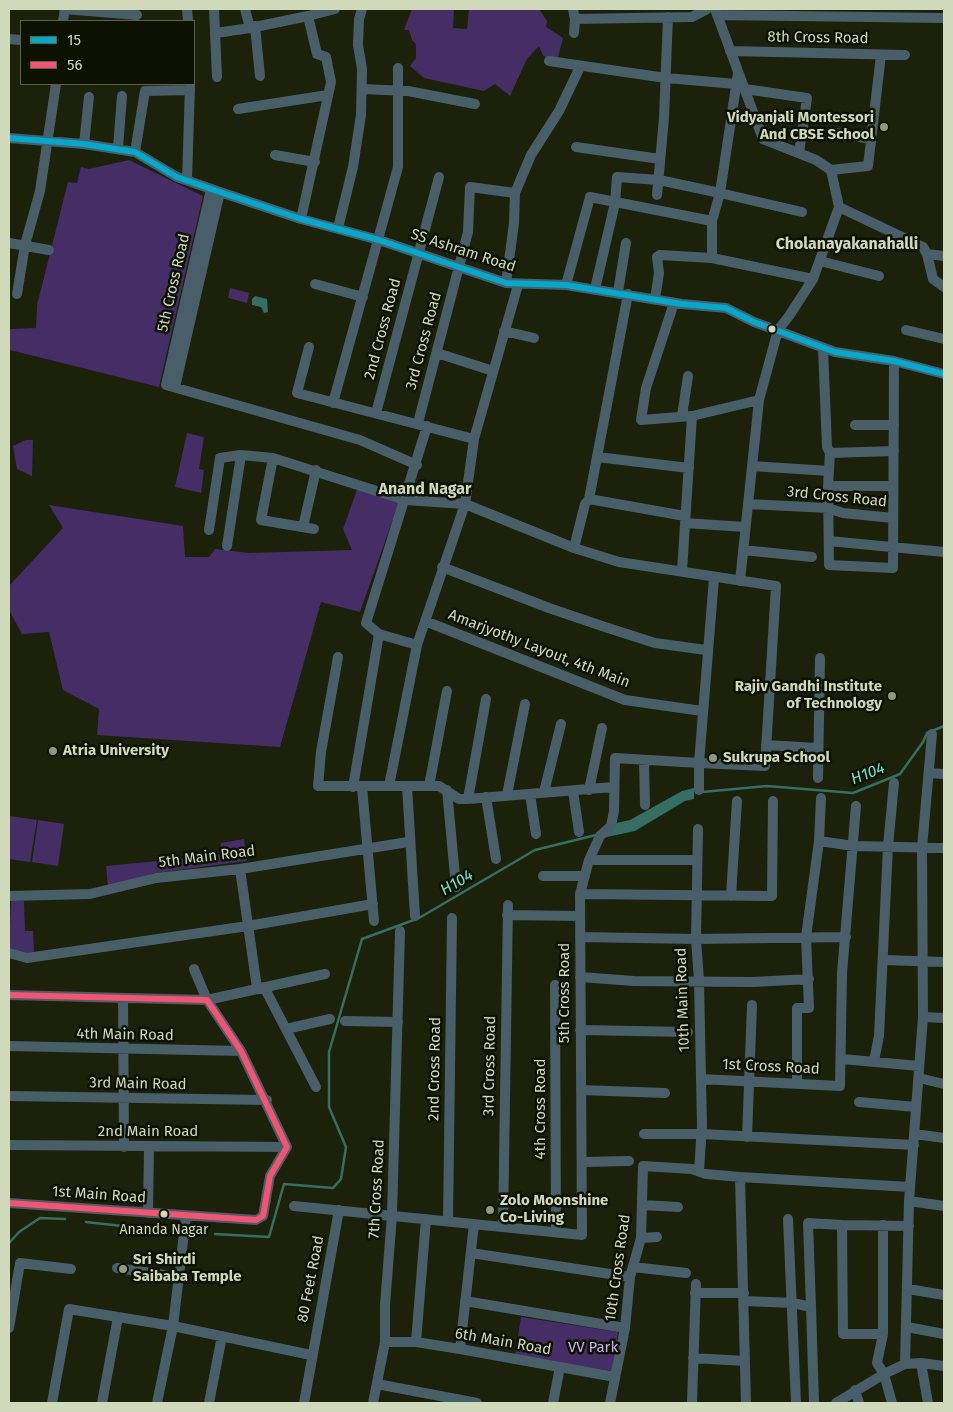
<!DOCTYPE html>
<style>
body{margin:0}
#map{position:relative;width:953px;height:1412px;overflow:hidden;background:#1c210a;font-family:"Fira Sans",sans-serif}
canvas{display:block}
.frame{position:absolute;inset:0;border:10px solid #d0d9ba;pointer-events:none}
.legend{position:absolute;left:20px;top:20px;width:175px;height:65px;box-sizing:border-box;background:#0d1200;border:1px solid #5b624a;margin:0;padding:6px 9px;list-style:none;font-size:15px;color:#d0d9ba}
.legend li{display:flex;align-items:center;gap:10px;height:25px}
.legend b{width:25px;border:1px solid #5b624a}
</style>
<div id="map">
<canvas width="953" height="1412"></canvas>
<div class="frame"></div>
<ul class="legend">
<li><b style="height:6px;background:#00a9ce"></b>15</li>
<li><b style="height:6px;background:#f65372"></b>56</li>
</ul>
</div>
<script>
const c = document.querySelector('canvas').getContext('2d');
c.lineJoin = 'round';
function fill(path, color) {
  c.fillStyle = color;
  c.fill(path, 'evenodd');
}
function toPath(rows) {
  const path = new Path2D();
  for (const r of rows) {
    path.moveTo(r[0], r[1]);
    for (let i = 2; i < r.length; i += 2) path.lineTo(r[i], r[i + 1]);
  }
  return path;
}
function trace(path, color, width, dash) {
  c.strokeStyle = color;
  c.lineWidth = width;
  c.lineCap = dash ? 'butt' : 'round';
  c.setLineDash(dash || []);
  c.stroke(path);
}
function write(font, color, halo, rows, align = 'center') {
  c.font = font + ' "Fira Sans",sans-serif';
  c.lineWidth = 5;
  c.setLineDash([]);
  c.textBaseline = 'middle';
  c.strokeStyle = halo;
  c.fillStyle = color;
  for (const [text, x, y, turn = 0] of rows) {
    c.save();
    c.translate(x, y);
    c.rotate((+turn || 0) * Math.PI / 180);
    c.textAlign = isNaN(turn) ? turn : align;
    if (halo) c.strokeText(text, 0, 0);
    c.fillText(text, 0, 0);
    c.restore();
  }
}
const green = toPath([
 [412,9,454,9,453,28,467,29,469,9,539,9,547,21,546,27,563,38,557,61,543,56,539,46,527,59,510,96,495,84,484,91,424,78,410,66,416,58,416,44,412,40,409,30,404,30],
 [129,160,203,196,159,387,10,350,9,343,9,329,36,328,37,305,68,182,77,183,81,167,89,169],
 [230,288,249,293,247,303,228,298],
 [187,433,204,437,199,469,204,470,201,493,175,487],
 [26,440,33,440,32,476,17,469,13,446],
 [358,487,399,502,360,612,321,602,280,747,97,735,99,709,63,690,49,632,22,634,9,610,9,586,63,528,49,505,183,526,185,557,209,557,215,549,249,553,352,550,343,529],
 [10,816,37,820,30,862,9,859],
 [38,820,64,824,58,866,32,862],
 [244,839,247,861,155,873,108,886,106,866,219,855,221,843],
 [11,901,24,901,25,931,33,931,34,952,27,954,9,948],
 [521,1317,618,1332,612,1371,515,1356]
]);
const water = toPath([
 [255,296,267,299,268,312,264,313,261,307,252,305,252,299],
 [694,788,694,799,685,801,635,831,602,838,612,824,630,820,682,791]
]);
const stream = toPath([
 [702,792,767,786,853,793,900,774,923,742,927,733,944,726],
 [86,1222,167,1231],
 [215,1234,269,1237,284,1184,333,1188,341,1179,346,1147,329,1107,329,1052,362,939,419,918,535,850,596,835],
 [9,1243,19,1232,40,1218,65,1219]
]);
const minor = toPath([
 [64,9,137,15],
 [187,9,188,21],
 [214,9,217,77],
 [245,9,250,28,308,16,335,9],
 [573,9,575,19],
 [715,9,763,139,816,160,831,170,839,207,923,247,927,254,933,279,944,287],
 [717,15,944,18],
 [63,21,65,9],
 [255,26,260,76],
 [216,33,250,28],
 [574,33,575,19,692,17,707,9],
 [9,39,21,40],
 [730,51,905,55],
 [549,61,666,78,736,84],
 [738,73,720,193,802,212],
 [362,89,408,91,475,104],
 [745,89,807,98,799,153],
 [238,109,328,95],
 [837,133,871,139],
 [9,138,84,144,135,152,177,177,220,192,301,219,379,240,506,283,566,285,682,304,726,308,754,322,835,352,894,361,944,374],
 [84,144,89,97],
 [576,147,660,159],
 [118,148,122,96],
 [135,152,145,91,190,90],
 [275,155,315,162],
 [831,170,868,166,881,55],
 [187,180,190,86],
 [211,189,166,385,360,440,417,465],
 [657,195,664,118,668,17],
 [301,219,331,82,326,57,317,54,308,16],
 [338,228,353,167,361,115,362,69,358,45,359,19,362,9],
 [9,243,49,250],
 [927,254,944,256],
 [820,261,879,276],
 [506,283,514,223,515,193,531,155,559,111,580,67],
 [315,284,363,297],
 [566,285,590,197,712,221],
 [595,289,615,203,617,177,659,180,720,193,712,221,712,258],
 [618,292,626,243],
 [17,294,25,245,40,191,56,84],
 [655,299,659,273,657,257,660,255,712,258,813,279],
 [674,303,646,388,641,420,692,416],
 [906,330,944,339],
 [504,331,534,338],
 [309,347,297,393,474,439],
 [823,348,827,447,830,453,828,486,829,565,893,568,894,361],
 [437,353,493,371],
 [175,387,220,192],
 [333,403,398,167,398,68],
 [376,413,439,177],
 [682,416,688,376],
 [418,423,468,232,470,187,515,193],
 [855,425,894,425],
 [830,453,894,451],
 [597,457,689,468],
 [273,458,261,520,314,529],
 [752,466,829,471],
 [828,486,893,486],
 [589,499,685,516],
 [748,504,828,508,843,513,893,518],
 [685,523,745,527],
 [303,527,316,470],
 [209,530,220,458,241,455,273,458,405,500,465,504,574,548,619,562,776,586,765,766,699,763,699,790],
 [829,541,944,552],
 [227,546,241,455],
 [574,548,585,504,589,499,628,294],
 [743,550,812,557],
 [442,567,549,608,605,627,655,643,706,650],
 [682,571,692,416,759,400],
 [740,581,759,400,778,330,789,316,813,279,839,207],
 [425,621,625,700,702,711],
 [417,645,379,634,366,623,427,426],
 [338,657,321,752,318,786,439,786,459,799,468,799,613,787],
 [766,745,817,748],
 [644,760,645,805],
 [929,773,944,774],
 [818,778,820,658],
 [389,786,417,645,465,504,474,439,518,285],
 [407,786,415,916],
 [429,786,447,691],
 [353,787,379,634],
 [362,787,374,921],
 [447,790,456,887],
 [589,790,602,728],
 [573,791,579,832],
 [544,792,561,724],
 [530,794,536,834],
 [507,795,525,704],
 [486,797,496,859],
 [468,799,486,699],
 [698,829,696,939,699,980,702,1126,699,1171],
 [819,841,854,846,944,848],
 [589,860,696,860],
 [240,869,257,988],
 [543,876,585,876],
 [580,894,772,896,773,801],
 [9,896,90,894,156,878,240,869,408,842],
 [731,896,737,801],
 [507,915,580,916],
 [580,937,696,939,846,937],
 [9,953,27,958,248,926,373,904],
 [883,960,944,962],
 [194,969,207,1000,325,974],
 [580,977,634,981,753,982,809,979],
 [555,985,556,1232],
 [264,987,316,1087],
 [9,995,207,1000,241,1051,287,1147,270,1176,263,1216,256,1220,9,1203],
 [123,999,124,1147],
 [923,1017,944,1018],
 [345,1021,398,1022],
 [286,1029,330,1019],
 [580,1030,688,1032],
 [9,1046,241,1051],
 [842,1059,919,1066],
 [874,1061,879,1036,888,846,894,783],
 [919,1078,944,1084],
 [701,1079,840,1086,842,973,856,806],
 [797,1083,797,1008,809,1008,806,937,819,841,821,798],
 [581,1090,665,1093],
 [9,1096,267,1100],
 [859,1102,916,1107],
 [644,1134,702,1134,914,1145],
 [915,1134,944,1138],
 [747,1137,752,1005],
 [9,1145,287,1147],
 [582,1162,629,1161],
 [740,1177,746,1403],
 [909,1201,944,1206],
 [642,1205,678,1207],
 [294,1206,582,1235,580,894,589,860,600,836,611,826,614,811,615,758,699,763,714,578],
 [148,1213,149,1147],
 [788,1219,796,1403],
 [448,1221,452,918],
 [883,1225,883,1334,877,1363,884,1374,892,1403],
 [503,1227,508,905],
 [641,1238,657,1237],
 [471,1253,630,1277],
 [633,1267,686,1273],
 [117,1268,178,1277],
 [908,1289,944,1295],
 [695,1293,744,1293],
 [465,1301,625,1328],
 [744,1301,793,1303,811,1307,814,1403],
 [811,1307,808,1223,842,1225],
 [907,1327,944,1334],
 [9,1328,20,1263,71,1269],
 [883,1334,843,1334,842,1225,909,1226],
 [385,1342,416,1342,460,1349,615,1377],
 [416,1342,426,1219],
 [460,1349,474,1224],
 [693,1358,745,1361],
 [921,1363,944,1366],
 [905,1364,921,1363,928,1403],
 [377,1384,477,1403],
 [855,1390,859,1403],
 [52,1403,69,1309,173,1326,311,1355],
 [102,1403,118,1317],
 [157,1403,173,1326,186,1216],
 [209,1403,222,1336],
 [304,1403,339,1210],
 [373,1403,385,1342,385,1305,392,1215,400,931],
 [553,1403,560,1367],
 [610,1403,625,1328,630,1277,641,1238,643,1166,692,1169,706,1174,740,1177,910,1187],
 [692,1403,696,1284],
 [836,1403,884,1374,905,1364,909,1201,923,1017,922,848,932,734]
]);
const bus1 = toPath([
 [9,138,84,144,135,152,177,177,220,192,301,219,379,240,506,283,566,285,682,304,726,308,754,322,835,352,894,361,944,374]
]);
const bus2 = toPath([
 [9,995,207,1000,241,1051,287,1147,270,1176,263,1216,256,1220,9,1203]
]);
const markers = [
 [884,127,5,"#91997c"],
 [772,329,4.5,"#d0d9ba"],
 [892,696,5,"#91997c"],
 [53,751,5,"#91997c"],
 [713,758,5,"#91997c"],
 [490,1210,5,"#91997c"],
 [164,1214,4.5,"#d0d9ba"],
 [123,1269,5,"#91997c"]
];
const busNames = [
 ["Ananda Nagar",164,1230]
];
const streetNames = [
 ["8th Cross Road",818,38,1],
 ["SS Ashram Road",463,251,18],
 ["5th Cross Road",174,283,-77],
 ["2nd Cross Road",383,329,-75],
 ["3rd Cross Road",424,341,-75],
 ["3rd Cross Road",837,497,6],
 ["Amarjyothy Layout, 4th Main",539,649,21],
 ["5th Main Road",207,857,-7],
 ["5th Cross Road",565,993,-90],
 ["10th Main Road",683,1000,-92],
 ["4th Main Road",125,1035,1],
 ["3rd Cross Road",490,1066,-89],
 ["1st Cross Road",771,1067,3],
 ["2nd Cross Road",435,1069,-89],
 ["3rd Main Road",138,1084,1],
 ["4th Cross Road",541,1109,-90],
 ["2nd Main Road",148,1132],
 ["7th Cross Road",377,1189,-87],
 ["1st Main Road",99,1195,4],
 ["10th Cross Road",618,1268,-82],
 ["80 Feet Road",311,1279,-79],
 ["6th Main Road",503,1342,10]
];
const poiNames = [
 ["Vidyanjali Montessori",874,118,"right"],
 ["And CBSE School",874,135,"right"],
 ["Rajiv Gandhi Institute",882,687,"right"],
 ["of Technology",882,704,"right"],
 ["Atria University",63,751],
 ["Sukrupa School",723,758],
 ["Zolo Moonshine",500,1201],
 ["Co-Living",500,1218],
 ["Sri Shirdi",133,1260],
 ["Saibaba Temple",133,1277]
];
const parkNames = [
 ["VV Park",593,1348]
];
const neighbourhoodNames = [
 ["Cholanayakanahalli",847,245],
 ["Anand Nagar",425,490]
];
const waterNames = [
 ["H104",868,774,-21],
 ["H104",457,883,-31]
];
fill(green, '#452d65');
fill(water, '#356e62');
trace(stream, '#356e62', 2.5);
trace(minor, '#485f69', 10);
trace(bus1, '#00a9ce', 6);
trace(bus2, '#f65372', 6);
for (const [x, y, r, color] of markers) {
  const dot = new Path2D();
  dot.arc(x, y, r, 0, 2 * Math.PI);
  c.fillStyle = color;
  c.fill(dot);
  trace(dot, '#0d1200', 2);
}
write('14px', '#d0d9ba', '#0d1200', busNames);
write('15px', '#d0d9ba', '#0d1200', streetNames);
write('bold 15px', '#d0d9ba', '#0d1200', poiNames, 'left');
write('15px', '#caacfe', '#0d1200', parkNames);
write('bold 16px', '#d0d9ba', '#0d1200', neighbourhoodNames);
write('italic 16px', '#67e7d1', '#0d1200', waterNames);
</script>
